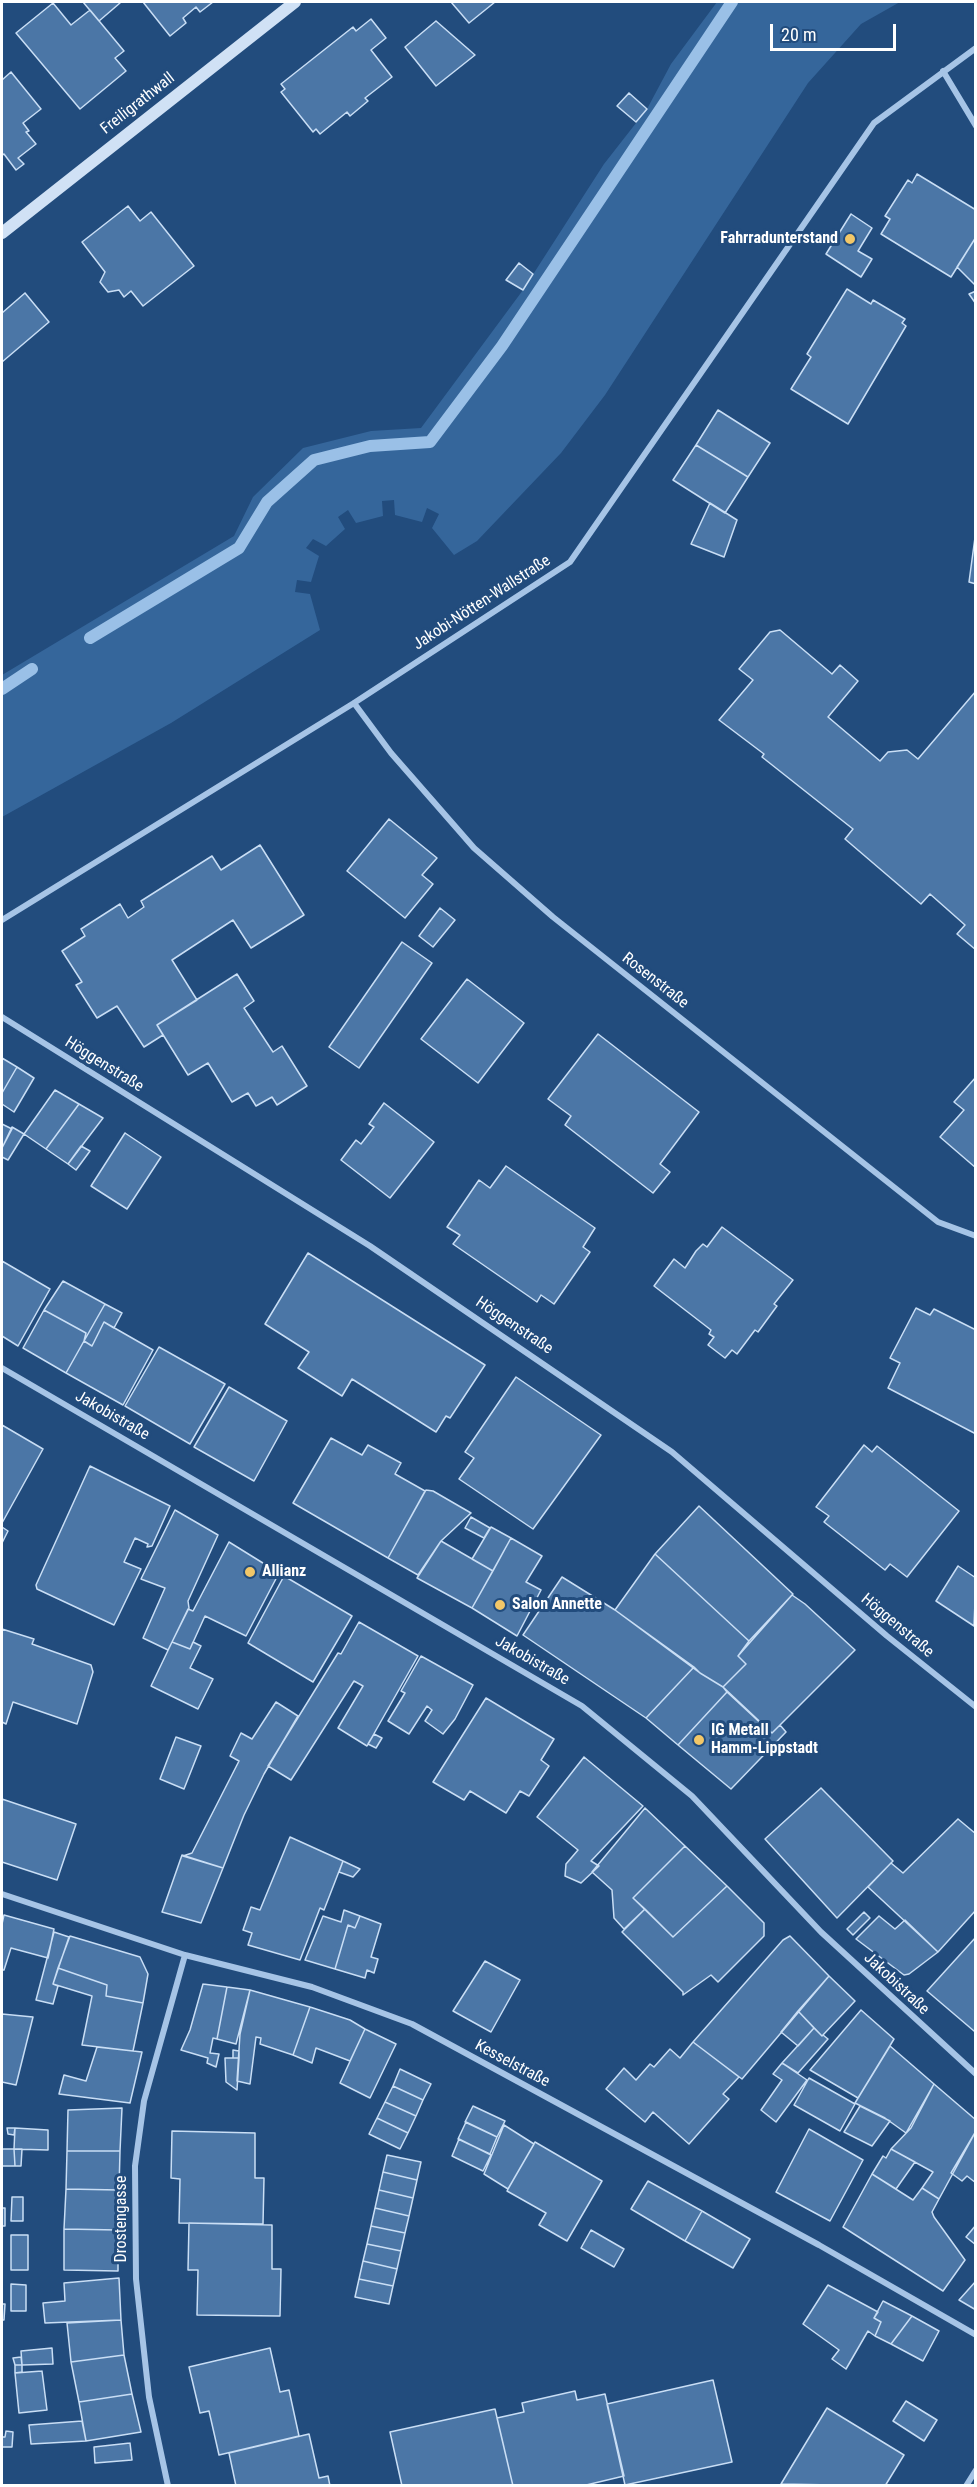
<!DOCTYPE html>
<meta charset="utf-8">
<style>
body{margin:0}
#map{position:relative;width:977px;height:2487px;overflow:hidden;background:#224c7d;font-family:"Roboto Condensed",sans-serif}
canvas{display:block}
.frame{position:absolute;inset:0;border:3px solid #fff;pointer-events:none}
.scale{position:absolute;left:770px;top:24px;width:126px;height:27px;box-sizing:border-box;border:3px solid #fff;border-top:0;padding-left:8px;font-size:18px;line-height:21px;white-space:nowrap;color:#fff;-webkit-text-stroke:4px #224c7d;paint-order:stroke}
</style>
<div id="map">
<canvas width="977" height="2487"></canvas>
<div class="frame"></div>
<div class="scale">20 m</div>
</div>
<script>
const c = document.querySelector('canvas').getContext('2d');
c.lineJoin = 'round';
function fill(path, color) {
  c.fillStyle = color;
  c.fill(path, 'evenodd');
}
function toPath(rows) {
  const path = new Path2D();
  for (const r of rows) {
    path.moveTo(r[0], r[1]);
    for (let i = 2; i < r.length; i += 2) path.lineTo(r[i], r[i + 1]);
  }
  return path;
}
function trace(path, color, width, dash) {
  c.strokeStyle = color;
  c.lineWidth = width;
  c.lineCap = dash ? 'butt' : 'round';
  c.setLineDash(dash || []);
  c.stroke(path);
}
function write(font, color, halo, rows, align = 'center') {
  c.font = font + ' "Roboto Condensed",sans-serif';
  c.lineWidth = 6;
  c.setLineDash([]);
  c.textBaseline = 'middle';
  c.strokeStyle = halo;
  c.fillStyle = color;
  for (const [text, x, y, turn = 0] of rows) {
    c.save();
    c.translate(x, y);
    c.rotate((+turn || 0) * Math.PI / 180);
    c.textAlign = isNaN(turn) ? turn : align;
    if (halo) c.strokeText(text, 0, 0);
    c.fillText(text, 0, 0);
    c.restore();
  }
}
const green = toPath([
 [717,2,900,2,861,24,808,83,605,395,561,453,477,541,454,555,432,528,439,514,427,508,422,522,395,515,394,500,382,501,383,516,356,523,348,510,338,517,345,529,326,546,313,539,306,548,319,556,311,582,297,580,295,592,310,594,320,630,171,723,2,817,2,675,234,536,253,497,303,448,371,431,421,428,523,290,604,164,647,109,671,64]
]);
const stream = toPath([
 [90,638,239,548,267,502,314,460,370,446,430,442,502,346,732,2],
 [2,689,32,669]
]);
const building = toPath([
 [83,2,118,2,120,3,99,21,83,2],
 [143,2,213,2,200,12,196,7,183,18,186,23,170,36,143,2],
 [451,2,495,2,469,23,451,2],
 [53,3,71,25,90,10,124,51,115,58,126,71,80,109,16,33,53,3],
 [371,19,386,38,371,50,392,77,365,98,368,101,350,116,347,112,320,134,316,129,313,132,281,92,285,89,281,84,353,27,356,31,371,19],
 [436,21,475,55,436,86,405,47,436,21],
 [11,72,41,109,23,123,29,131,26,132,36,144,18,158,24,164,16,170,4,154,2,155,2,80,11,72],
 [629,93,647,109,636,122,617,106,629,93],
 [917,174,976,210,976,237,951,277,881,234,890,219,885,216,908,180,912,183,917,174],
 [128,206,140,221,151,212,194,266,143,306,131,291,124,297,119,290,108,292,100,282,105,272,82,242,128,206],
 [851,214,872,228,858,251,872,259,861,277,826,254,851,214],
 [976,237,976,286,957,267,976,237],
 [519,263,533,274,523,290,506,280,519,263],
 [847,289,871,304,873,300,905,319,902,323,906,326,848,424,791,389,811,357,807,354,847,289],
 [976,291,976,304,969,294,976,291],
 [25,293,49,322,2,362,2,313,25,293],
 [718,410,770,443,748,477,696,445,718,410],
 [696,445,748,477,725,513,673,480,696,445],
 [710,503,737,520,724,557,691,544,710,503],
 [976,530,976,584,969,582,976,530],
 [780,630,832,674,840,665,858,681,828,717,880,761,888,752,907,750,918,759,976,691,976,950,957,934,965,925,930,894,921,904,845,839,853,829,762,757,764,754,719,720,753,680,739,669,770,632,780,630],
 [389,819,437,858,422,875,433,884,405,918,347,871,389,819],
 [260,845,304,915,251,948,233,920,172,960,197,1000,157,1025,163,1035,144,1047,117,1006,97,1018,76,985,82,982,62,951,85,936,81,929,120,904,128,918,144,907,141,901,212,856,221,870,260,845],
 [440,908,455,920,433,947,419,936,440,908],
 [402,942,432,963,359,1068,329,1047,402,942],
 [237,974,254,1001,244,1008,273,1052,282,1046,307,1086,277,1105,272,1097,256,1106,248,1093,232,1102,208,1063,188,1075,157,1025,237,974],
 [467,979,524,1023,478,1083,421,1039,467,979],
 [598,1034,699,1112,660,1164,670,1172,653,1193,565,1125,571,1116,548,1099,598,1034],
 [2,1058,17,1067,2,1093,2,1058],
 [17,1067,34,1078,14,1112,2,1104,2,1093,17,1067],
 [976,1077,976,1168,940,1137,964,1110,954,1102,976,1077],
 [55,1090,79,1104,46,1149,24,1134,55,1090],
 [384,1103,434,1142,390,1198,341,1160,356,1140,361,1144,374,1127,369,1124,384,1103],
 [79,1104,103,1118,68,1164,46,1149,79,1104],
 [2,1124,12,1129,2,1148,2,1124],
 [12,1127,24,1134,8,1160,2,1157,2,1148,12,1127],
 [125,1133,161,1157,127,1209,91,1186,125,1133],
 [81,1146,90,1151,76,1170,68,1164,81,1146],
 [506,1166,595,1228,583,1247,590,1252,554,1304,541,1295,537,1302,453,1244,460,1235,447,1227,479,1180,490,1188,506,1166],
 [722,1227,793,1280,774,1304,777,1306,758,1332,755,1330,737,1354,732,1350,725,1358,708,1345,714,1337,709,1334,711,1330,654,1286,674,1259,685,1268,696,1251,703,1244,707,1247,722,1227],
 [308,1253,485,1365,450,1418,446,1416,436,1432,352,1379,342,1396,298,1368,309,1352,265,1324,308,1253],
 [2,1261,50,1289,18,1346,2,1336,2,1261],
 [63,1281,105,1304,84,1341,86,1333,44,1310,63,1281],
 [105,1304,122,1313,114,1328,104,1322,92,1346,84,1341,105,1304],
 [916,1308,930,1315,934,1309,976,1330,976,1434,888,1388,900,1363,890,1358,916,1308],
 [44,1310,86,1333,84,1341,66,1373,23,1348,44,1310],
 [104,1322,153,1350,123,1405,66,1373,84,1341,92,1346,104,1322],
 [159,1347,225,1384,190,1444,125,1406,159,1347],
 [516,1377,601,1435,533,1529,459,1479,474,1458,465,1452,516,1377],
 [229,1387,287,1421,254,1481,194,1447,229,1387],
 [2,1425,43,1449,2,1523,2,1425],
 [331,1438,362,1455,368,1445,401,1463,395,1474,425,1491,388,1558,293,1503,331,1438],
 [864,1445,872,1452,877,1446,959,1511,907,1577,890,1564,885,1570,824,1522,829,1516,816,1507,864,1445],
 [90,1466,170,1506,152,1546,147,1547,148,1544,135,1538,124,1562,141,1569,114,1625,37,1589,36,1585,90,1466],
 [426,1490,433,1491,471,1513,441,1541,418,1575,388,1558,426,1490],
 [699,1506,793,1594,749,1641,655,1554,699,1506],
 [175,1510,218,1535,188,1601,189,1608,168,1650,143,1638,165,1588,141,1579,175,1510],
 [471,1517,490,1528,484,1538,465,1528,471,1517],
 [2,1527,8,1531,2,1543,2,1527],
 [491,1527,511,1538,493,1571,472,1559,491,1527],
 [511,1538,542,1556,526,1582,541,1590,517,1636,472,1608,511,1538],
 [441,1541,493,1571,472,1608,417,1578,441,1541],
 [229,1542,279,1573,246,1636,205,1616,190,1649,172,1642,188,1609,193,1611,229,1542],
 [655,1554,749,1641,738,1656,746,1664,723,1687,700,1673,615,1610,655,1554],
 [958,1566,976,1578,974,1626,936,1601,958,1566],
 [284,1576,352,1616,313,1682,248,1643,284,1576],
 [562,1577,615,1610,694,1667,646,1718,523,1635,562,1577],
 [792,1595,805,1604,855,1650,772,1733,723,1687,746,1664,738,1656,792,1595],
 [359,1622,418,1656,367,1746,338,1728,363,1686,354,1681,291,1780,268,1766,338,1653,341,1654,359,1622],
 [2,1629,34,1639,32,1644,91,1665,93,1672,77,1724,13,1702,6,1724,2,1722,2,1629],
 [172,1642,190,1649,193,1642,201,1646,190,1668,213,1679,198,1709,151,1686,172,1642],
 [421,1656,473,1685,455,1719,443,1734,425,1721,432,1710,427,1706,409,1734,388,1721,405,1693,401,1691,421,1656],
 [694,1667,700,1673,723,1687,727,1692,678,1745,646,1718,694,1667],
 [727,1692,768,1730,772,1733,780,1725,786,1732,731,1789,678,1745,727,1692],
 [486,1698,554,1739,541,1760,549,1766,529,1796,520,1791,506,1813,470,1791,464,1800,433,1782,486,1698],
 [276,1702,298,1716,264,1774,244,1815,223,1868,183,1856,192,1853,239,1761,230,1756,241,1733,252,1739,276,1702],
 [374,1734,382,1738,376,1748,368,1744,374,1734],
 [176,1737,201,1746,184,1789,160,1779,176,1737],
 [584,1757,643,1806,591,1861,599,1866,581,1883,565,1876,566,1864,578,1850,537,1817,584,1757],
 [821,1788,893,1861,837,1918,765,1839,821,1788],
 [2,1799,76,1824,57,1880,2,1862,2,1799],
 [645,1808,685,1846,633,1898,645,1909,624,1929,614,1918,612,1890,592,1872,645,1808],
 [958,1819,976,1834,976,1910,938,1952,868,1887,891,1863,903,1873,958,1819],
 [290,1837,343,1861,324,1910,320,1908,300,1960,248,1945,252,1933,243,1930,251,1907,260,1910,290,1837],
 [685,1846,727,1886,673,1937,633,1898,685,1846],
 [182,1855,223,1868,201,1923,162,1912,182,1855],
 [343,1861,360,1869,353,1877,339,1872,343,1861],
 [727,1886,764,1923,764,1936,718,1982,711,1975,683,1995,683,1992,622,1932,645,1909,673,1937,727,1886],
 [344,1910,360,1916,355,1928,348,1925,335,1969,305,1960,323,1916,341,1922,344,1910],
 [864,1912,870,1918,853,1935,847,1929,864,1912],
 [4,1915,54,1929,48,1958,11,1948,4,1970,2,1970,2,1924,4,1915],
 [360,1916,381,1924,371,1957,378,1959,374,1973,367,1970,365,1978,335,1969,348,1925,355,1928,360,1916],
 [879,1916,895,1929,905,1920,938,1952,909,1974,904,1975,856,1939,879,1916],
 [54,1932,69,1937,53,1984,58,1986,53,2004,36,2000,54,1932],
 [70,1936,140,1957,148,1974,143,2003,106,1996,107,1985,58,1968,70,1936],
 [790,1936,829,1976,742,2079,693,2042,783,1940,790,1936],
 [976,1937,976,2029,974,2031,927,1991,976,1937],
 [485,1961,520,1980,491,2032,453,2011,485,1961],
 [58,1968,107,1985,106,1996,143,2003,133,2051,82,2045,92,1996,53,1984,58,1968],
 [829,1976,855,2001,822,2036,798,2011,829,1976],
 [203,1984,227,1987,217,2039,213,2038,210,2053,219,2054,216,2067,207,2063,208,2058,181,2050,190,2030,203,1984],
 [227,1987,250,1990,236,2044,217,2039,227,1987],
 [250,1990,310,2007,293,2055,260,2044,261,2038,256,2037,250,2084,237,2081,240,2034,250,1990],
 [310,2007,350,2020,365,2029,350,2061,316,2048,312,2063,293,2055,310,2007],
 [861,2010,894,2039,858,2098,810,2070,861,2010],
 [798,2011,814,2028,798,2046,781,2032,798,2011],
 [2,2014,33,2017,16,2085,2,2082,2,2014],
 [814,2028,822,2036,823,2035,828,2039,798,2073,782,2063,814,2028],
 [365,2029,396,2044,370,2098,340,2083,365,2029],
 [693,2042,739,2077,723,2094,729,2099,689,2144,653,2112,645,2122,606,2089,624,2068,636,2080,650,2064,654,2067,670,2049,680,2058,693,2042],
 [890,2046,934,2084,906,2133,885,2118,855,2103,890,2046],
 [97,2047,142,2052,130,2103,59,2094,64,2075,86,2081,97,2047],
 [233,2050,239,2051,239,2058,233,2058,233,2050],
 [225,2058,239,2058,237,2090,226,2082,225,2058],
 [782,2063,807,2080,776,2122,761,2110,782,2080,773,2074,782,2063],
 [400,2069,431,2084,423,2100,393,2086,400,2069],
 [809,2078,855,2104,840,2131,794,2105,809,2078],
 [934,2084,976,2120,976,2131,939,2199,922,2188,933,2172,891,2149,911,2128,934,2084],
 [393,2086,423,2100,416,2116,385,2102,393,2086],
 [385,2102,416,2116,408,2133,377,2118,385,2102],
 [473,2106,505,2121,497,2137,465,2122,473,2106],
 [860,2106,890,2121,872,2146,844,2132,860,2106],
 [122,2108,120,2151,67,2151,68,2110,122,2108],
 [377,2118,408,2133,400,2149,369,2134,377,2118],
 [466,2122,497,2137,490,2154,458,2139,466,2122],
 [504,2125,534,2144,508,2189,484,2174,504,2125],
 [7,2128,15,2128,14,2135,8,2134,7,2128],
 [15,2128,48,2130,48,2150,14,2149,15,2128],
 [809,2129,863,2160,830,2221,776,2192,809,2129],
 [172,2131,255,2133,255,2178,264,2178,263,2224,179,2223,180,2179,171,2178,172,2131],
 [976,2131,976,2183,967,2176,962,2181,951,2173,976,2131],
 [459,2139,491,2155,483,2171,452,2156,459,2139],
 [535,2142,602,2181,567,2241,539,2225,546,2213,507,2191,535,2142],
 [2,2149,14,2149,15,2166,2,2166,2,2149],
 [14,2149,22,2149,21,2166,15,2166,14,2149],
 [891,2149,915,2162,896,2189,872,2174,883,2156,886,2158,891,2149],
 [67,2151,120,2151,119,2190,66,2189,67,2151],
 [387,2155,421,2162,417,2180,383,2172,387,2155],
 [383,2172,417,2180,413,2198,379,2190,383,2172],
 [872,2174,913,2200,922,2188,939,2199,932,2212,934,2217,965,2260,943,2291,843,2227,872,2174],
 [648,2181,702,2211,685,2241,631,2209,648,2181],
 [66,2189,119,2190,118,2230,64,2229,66,2189],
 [379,2190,413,2198,409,2216,375,2208,379,2190],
 [12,2197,23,2197,23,2221,11,2221,12,2197],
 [2,2208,5,2208,5,2226,2,2226,2,2208],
 [375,2208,409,2216,405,2233,371,2226,375,2208],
 [702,2211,750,2239,733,2268,685,2241,702,2211],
 [189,2223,272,2225,272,2269,281,2269,280,2316,197,2315,198,2270,188,2270,189,2223],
 [976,2225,976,2245,966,2237,976,2225],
 [371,2226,405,2233,401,2251,367,2244,371,2226],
 [64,2229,118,2230,118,2271,64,2270,64,2229],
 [591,2230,624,2249,614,2267,581,2248,591,2230],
 [11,2235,28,2235,28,2270,11,2270,11,2235],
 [367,2244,401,2251,397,2269,363,2261,367,2244],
 [363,2261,397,2269,393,2286,359,2279,363,2261],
 [119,2278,121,2320,45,2323,43,2303,65,2301,64,2283,119,2278],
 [359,2279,393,2286,389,2304,355,2297,359,2279],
 [976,2281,976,2310,959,2300,976,2281],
 [11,2284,26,2285,26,2311,11,2311,11,2284],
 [828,2285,878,2312,874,2318,881,2322,875,2336,868,2331,846,2369,832,2359,839,2350,803,2324,828,2285],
 [883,2301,912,2316,891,2344,875,2336,881,2322,874,2318,883,2301],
 [2,2304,5,2304,4,2320,2,2320,2,2304],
 [912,2316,939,2331,923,2361,891,2344,912,2316],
 [121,2320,124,2355,71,2362,67,2323,121,2320],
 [52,2348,53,2364,22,2365,21,2351,52,2348],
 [270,2348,280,2392,289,2390,299,2436,219,2455,209,2411,200,2413,189,2367,270,2348],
 [124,2355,132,2394,79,2402,71,2362,124,2355],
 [21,2357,22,2365,15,2365,13,2358,21,2357],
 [15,2365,22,2365,22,2372,15,2373,15,2365],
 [42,2371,47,2410,19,2413,15,2373,42,2371],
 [713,2380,732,2462,625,2485,607,2404,713,2380],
 [575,2391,577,2400,605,2394,624,2476,582,2486,513,2486,497,2418,524,2412,522,2403,575,2391],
 [132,2394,141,2432,86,2441,79,2402,132,2394],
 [906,2401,937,2420,924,2441,893,2421,906,2401],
 [827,2408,904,2455,885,2486,781,2484,827,2408],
 [495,2409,513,2486,402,2486,390,2432,495,2409],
 [82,2421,86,2441,31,2444,29,2425,82,2421],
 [6,2431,13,2432,12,2447,2,2447,2,2437,5,2437,6,2431],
 [309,2434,319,2478,328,2476,330,2486,236,2486,229,2453,309,2434],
 [130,2443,132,2460,95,2463,94,2447,130,2443]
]);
const street = toPath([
 [943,71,976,126],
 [354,703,391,753,474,848,553,917,938,1222,976,1236],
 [2,920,354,703,570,562,874,123,976,48],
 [2,1017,370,1246,672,1452,887,1636,976,1707],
 [2,1368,582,1706,692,1796,821,1932,976,2074],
 [2,1894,185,1955,312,1987,412,2024,819,2245,976,2335],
 [168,2486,149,2397,136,2279,135,2166,144,2101,185,1955],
 [966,2486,976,2470]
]);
const secondary = toPath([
 [2,233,295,2]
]);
const markers = [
 [850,239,6,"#f2c768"],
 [250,1572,6,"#f2c768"],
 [500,1605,6,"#f2c768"],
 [699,1740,6,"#f2c768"]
];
const streetNames = [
 ["Freiligrathwall",138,104,-38],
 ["Jakobi-Nötten-Wallstraße",482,603,-33],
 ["Rosenstraße",655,981,38],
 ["Höggenstraße",104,1065,32],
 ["Höggenstraße",514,1326,34],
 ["Jakobistraße",112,1416,30],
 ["Höggenstraße",897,1626,40],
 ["Jakobistraße",532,1661,30],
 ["Jakobistraße",896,1984,43],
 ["Kesselstraße",512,2064,28],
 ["Drostengasse",122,2219,-90]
];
const poiNames = [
 ["Fahrradunterstand",838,239,"right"],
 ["Allianz",262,1572],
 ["Salon Annette",512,1605],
 ["IG Metall",711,1731],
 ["Hamm-Lippstadt",711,1749]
];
fill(green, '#35669b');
trace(stream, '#9ac0e7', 12);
fill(building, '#4b76a6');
trace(building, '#c9def5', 1.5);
trace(street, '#a6c4e6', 6);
trace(secondary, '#d0e1f5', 12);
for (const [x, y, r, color] of markers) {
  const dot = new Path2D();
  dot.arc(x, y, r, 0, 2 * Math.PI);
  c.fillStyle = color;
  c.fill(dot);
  trace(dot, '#224c7d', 2);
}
write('16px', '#fff', '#224c7d', streetNames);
write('bold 16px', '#fff', '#224c7d', poiNames, 'left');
</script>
